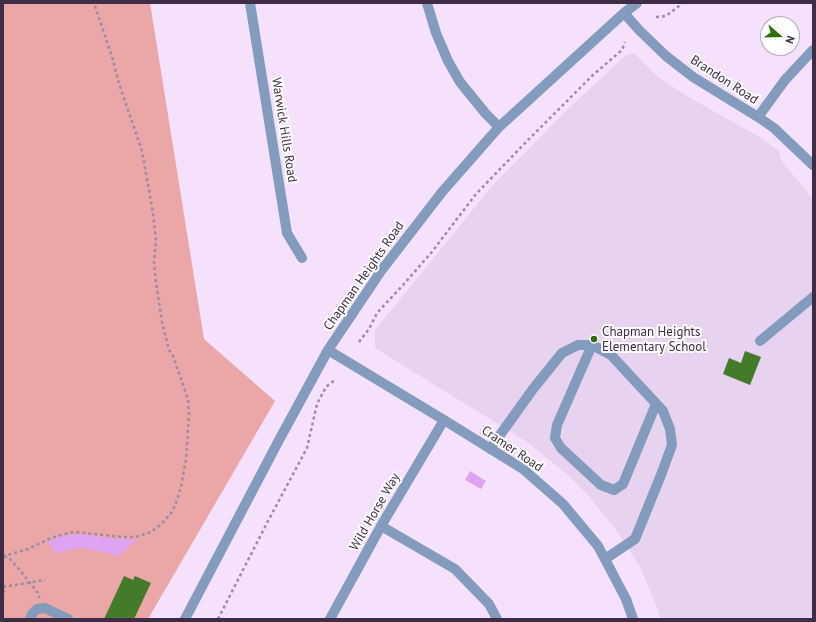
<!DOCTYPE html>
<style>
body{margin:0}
#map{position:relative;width:816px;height:622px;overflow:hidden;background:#f5e1fc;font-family:"PT Sans",sans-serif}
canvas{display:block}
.frame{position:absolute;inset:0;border:4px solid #3f2c45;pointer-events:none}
.north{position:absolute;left:760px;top:16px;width:40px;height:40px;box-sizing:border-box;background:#fff;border:1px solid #b2abb5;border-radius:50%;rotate:110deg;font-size:11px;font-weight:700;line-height:16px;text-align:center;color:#3f2c45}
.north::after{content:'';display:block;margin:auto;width:14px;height:18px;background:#2e6f05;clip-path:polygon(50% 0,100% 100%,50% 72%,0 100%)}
</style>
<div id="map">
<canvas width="816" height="622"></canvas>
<div class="frame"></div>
<div class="north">N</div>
</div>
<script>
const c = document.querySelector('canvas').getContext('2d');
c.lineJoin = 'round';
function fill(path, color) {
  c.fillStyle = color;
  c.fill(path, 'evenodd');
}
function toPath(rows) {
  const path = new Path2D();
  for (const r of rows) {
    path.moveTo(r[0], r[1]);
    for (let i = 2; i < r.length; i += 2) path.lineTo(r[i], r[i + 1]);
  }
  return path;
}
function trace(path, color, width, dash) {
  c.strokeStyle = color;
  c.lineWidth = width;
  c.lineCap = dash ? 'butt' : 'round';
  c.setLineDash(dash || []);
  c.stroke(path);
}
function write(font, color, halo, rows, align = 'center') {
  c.font = font + ' "PT Sans",sans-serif';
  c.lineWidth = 4;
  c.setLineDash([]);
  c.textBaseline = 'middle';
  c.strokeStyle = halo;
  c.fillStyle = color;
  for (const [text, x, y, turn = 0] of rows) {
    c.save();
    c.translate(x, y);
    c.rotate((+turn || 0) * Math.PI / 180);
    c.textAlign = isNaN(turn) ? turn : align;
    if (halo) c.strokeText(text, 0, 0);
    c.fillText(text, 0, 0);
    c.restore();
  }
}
const built = toPath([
 [634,53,657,76,685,95,756,135,779,151,781,160,813,199,813,619,661,619,657,607,640,567,619,534,588,495,562,470,527,442,375,348,375,330,493,185,568,109,626,55]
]);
const green = toPath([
 [3,3,150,3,204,339,275,401,148,619,3,619]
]);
const water = toPath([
 [470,471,486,481,481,489,465,480],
 [77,534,95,536,117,539,137,540,117,557,114,555,104,552,82,548,67,550,59,553,55,553,48,542,57,538,64,536]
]);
const building = toPath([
 [745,351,761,357,750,385,723,374,729,358,741,363],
 [124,576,133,580,135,576,151,583,134,619,104,619]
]);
const path = toPath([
 [656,17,666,16,683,3],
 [359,342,369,329,377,313,403,285,431,253,476,194,529,139,593,75,622,50,625,42],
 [3,555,4,556,28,549,51,538,64,534,75,532,122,537,135,537,142,535,151,532,160,525,166,519,172,512,176,503,181,487,186,459,189,415,188,399,173,356,169,350,162,322,156,282,154,262,156,240,153,213,142,151,137,136,119,84,113,60,94,3],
 [4,556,10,559,18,568,39,594,39,598],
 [3,584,4,587,3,598],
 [3,587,45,580],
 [218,619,268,521,307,448,317,404,326,387,336,379]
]);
const minor = toPath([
 [250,3,287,233,302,258],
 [427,3,436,33,448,61,460,82,486,114,499,127],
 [624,13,639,30,666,56,693,77,758,117,774,128,813,165],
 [758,117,785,80,813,50],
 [760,341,813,297],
 [592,345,557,425,555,438,561,448,601,485,614,490,623,484,656,404],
 [328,350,444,420,523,469,563,504,598,546,626,599,633,619],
 [490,449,533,389,562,353,578,345,592,345,611,355,663,411,670,429,672,445,661,475,635,539,605,559],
 [381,526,455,569,489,604,497,619],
 [30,619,32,614,37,609,45,608,68,619],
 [185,619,278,442,328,350,381,271,442,192,499,127,624,13,637,3],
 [330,619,381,526,444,420]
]);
const markers = [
 [594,339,4,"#2e6f05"]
];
const streetNames = [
 ["Brandon Road",724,80,33],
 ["Warwick Hills Road",284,130,81],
 ["Chapman Heights Road",364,276,-55],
 ["Cramer Road",512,449,34],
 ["Wild Horse Way",375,512,-60]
];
const poiNames = [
 ["Chapman Heights",602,332],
 ["Elementary School",602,347]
];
fill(built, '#e7d2ef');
fill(green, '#eba6a8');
fill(water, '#dfa3f3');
fill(building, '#437b2b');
trace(path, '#9e8ba5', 2.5, [3, 3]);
trace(minor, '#839bbd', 10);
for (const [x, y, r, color] of markers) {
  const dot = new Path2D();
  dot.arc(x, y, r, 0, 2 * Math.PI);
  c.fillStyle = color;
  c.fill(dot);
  trace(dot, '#fff', 1.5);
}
write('13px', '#3f2c45', '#fff', streetNames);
write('13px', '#3f2c45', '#fff', poiNames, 'left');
</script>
